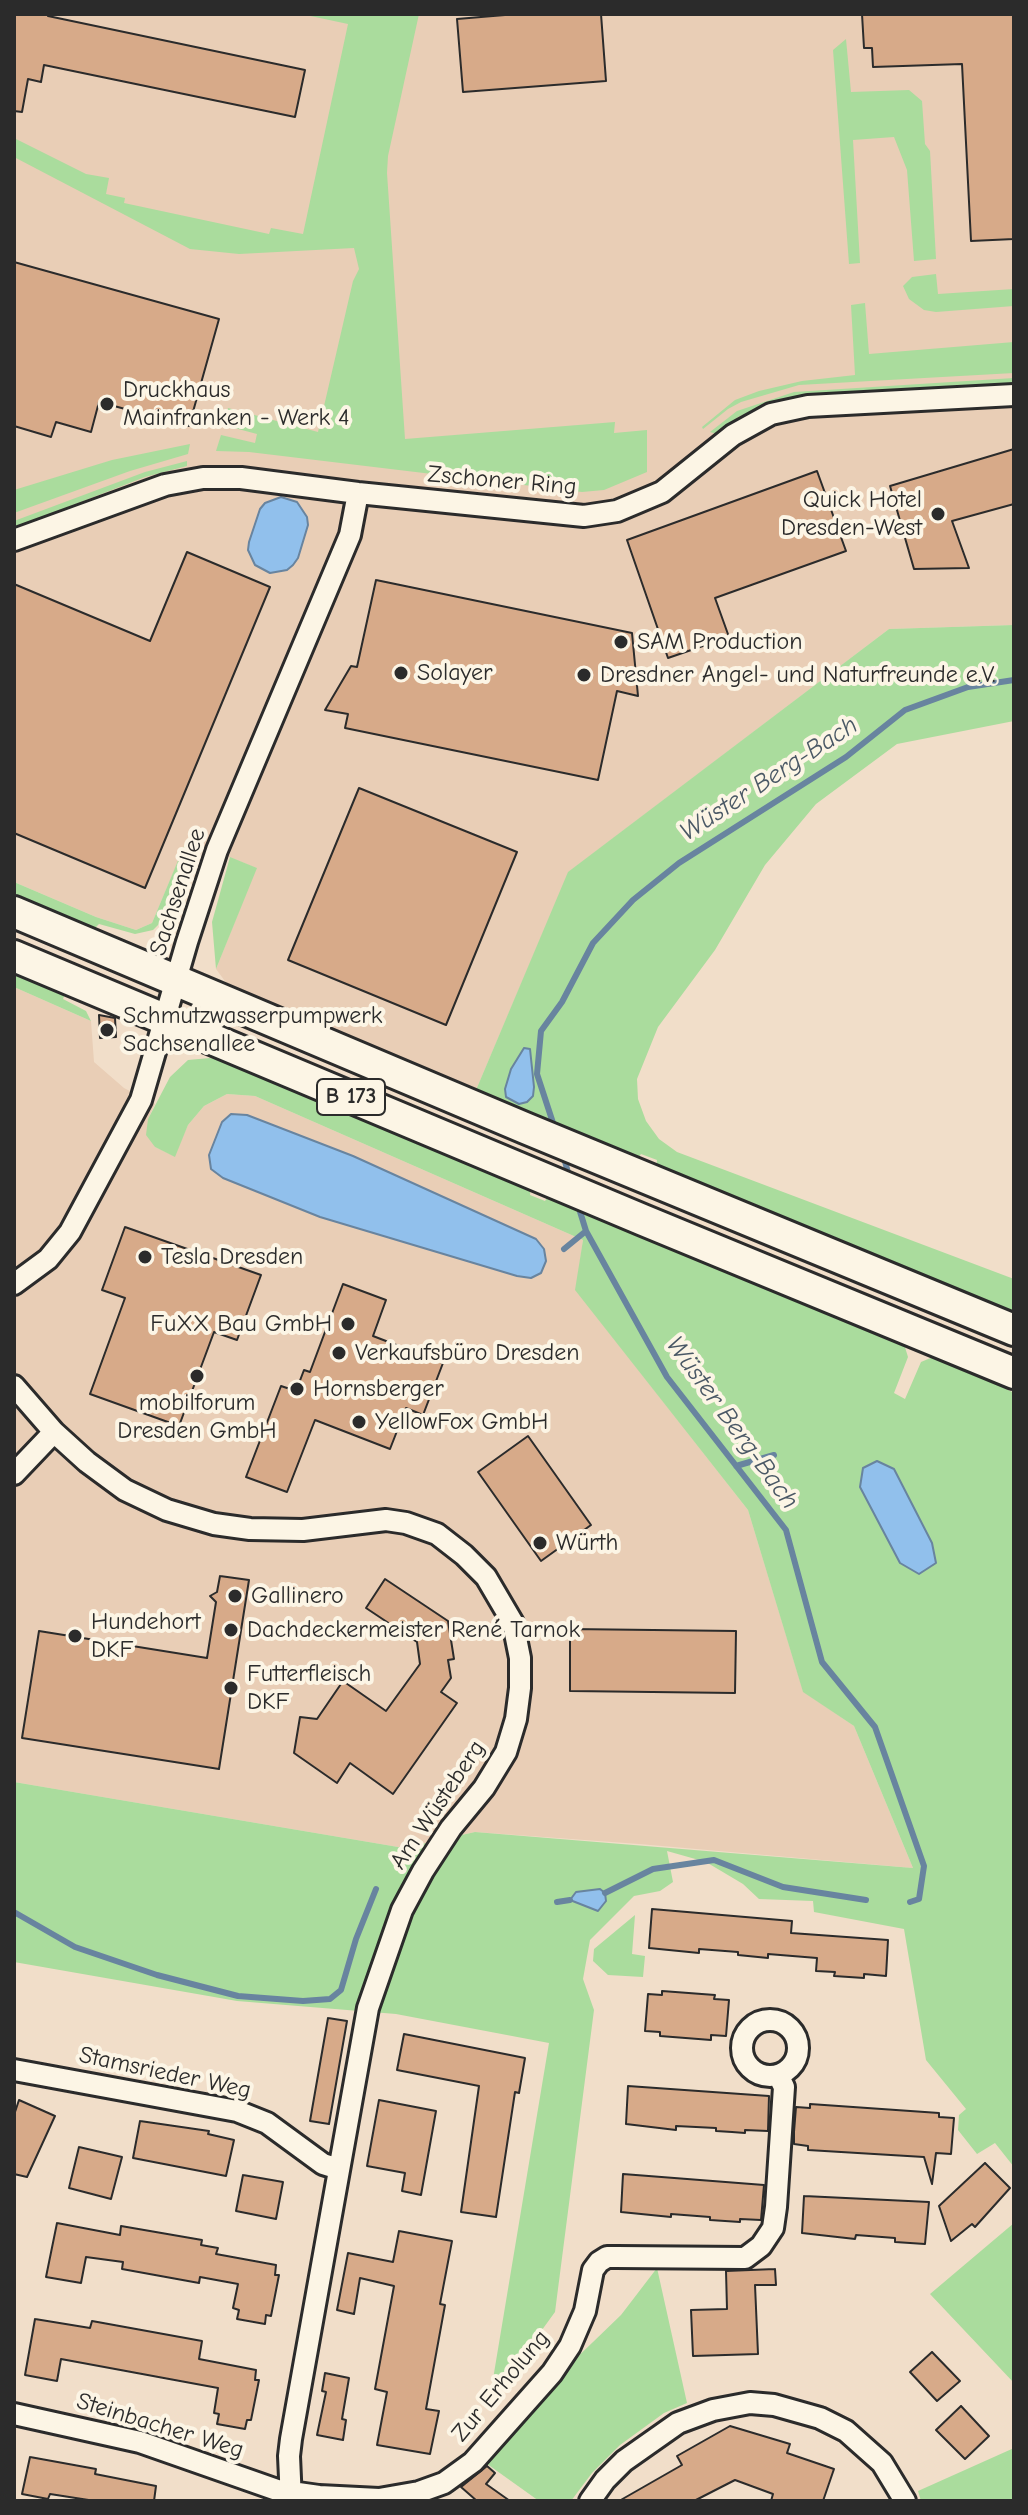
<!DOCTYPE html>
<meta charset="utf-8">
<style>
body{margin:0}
#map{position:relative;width:1028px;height:2515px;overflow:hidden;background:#f1dec9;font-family:"Comic Neue",sans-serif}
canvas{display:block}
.frame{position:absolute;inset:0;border:16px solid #2b2b2b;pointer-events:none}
</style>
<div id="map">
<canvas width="1028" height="2515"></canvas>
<div class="frame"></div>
</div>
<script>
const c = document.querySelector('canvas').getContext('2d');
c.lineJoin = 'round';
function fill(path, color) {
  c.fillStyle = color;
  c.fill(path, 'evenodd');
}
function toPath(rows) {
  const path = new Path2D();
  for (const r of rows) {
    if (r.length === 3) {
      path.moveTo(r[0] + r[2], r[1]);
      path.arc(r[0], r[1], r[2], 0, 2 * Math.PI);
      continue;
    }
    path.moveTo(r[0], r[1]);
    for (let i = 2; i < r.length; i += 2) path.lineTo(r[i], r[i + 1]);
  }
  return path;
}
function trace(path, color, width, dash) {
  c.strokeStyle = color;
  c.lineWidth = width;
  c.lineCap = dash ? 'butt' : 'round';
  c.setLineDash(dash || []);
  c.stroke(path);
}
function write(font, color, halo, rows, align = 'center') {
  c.font = font + ' "Comic Neue",sans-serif';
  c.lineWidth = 8;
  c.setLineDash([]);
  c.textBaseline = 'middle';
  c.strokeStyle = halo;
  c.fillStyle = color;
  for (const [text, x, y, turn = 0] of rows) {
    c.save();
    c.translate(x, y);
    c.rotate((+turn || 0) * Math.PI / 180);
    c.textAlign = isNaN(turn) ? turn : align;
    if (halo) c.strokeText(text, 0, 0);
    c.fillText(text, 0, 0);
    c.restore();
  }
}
const built = toPath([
 [14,14,1014,14,1014,625,889,629,569,872,476,1090,230,988,216,969,256,868,187,840,152,923,136,930,96,917,14,882],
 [14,987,91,1021,94,1062,124,1088,155,1104,148,1119,155,1147,174,1156,188,1125,204,1106,227,1094,255,1096,583,1240,576,1290,748,1510,803,1691,854,1726,913,1868,639,1844,475,1832,404,1848,14,1782]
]);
const green = toPath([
 [301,14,419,14,388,156,387,173,405,439,615,422,614,433,647,430,647,472,604,490,582,492,249,452,216,451,221,435,255,443,257,434,223,425,228,408,318,432,353,281,359,269,354,248,239,254,190,249,14,157,14,138,86,174,109,178,106,194,125,198,124,203,269,234,271,228,303,234,348,24],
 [846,39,851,92,909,90,922,101,925,144,930,151,936,259,914,261,907,170,894,137,853,140,860,263,849,264,833,50],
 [936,274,938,294,1014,289,1014,306,936,312,924,310,909,299,903,286,912,277],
 [865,303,869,354,1014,342,1014,373,799,385,741,402,728,409,703,429,702,427,735,400,759,391,802,381,855,375,851,305],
 [1014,378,1014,384,801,395,781,399,738,417,717,434,710,432,737,411,794,392],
 [190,444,188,454,130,471,14,513,14,490,112,460],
 [187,461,187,466,145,477,14,528,14,521,145,472],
 [1014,625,1014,721,897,744,816,804,765,865,715,950,658,1027,637,1079,638,1099,646,1121,659,1139,677,1152,1014,1279,1014,1313,656,1170,657,1160,641,1154,639,1157,476,1090,568,872,889,629],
 [187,839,195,843,160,923,153,930,135,934,99,924,91,932,14,900,14,882,96,917,136,930,152,923],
 [230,857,257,868,216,969,212,922],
 [14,967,67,989,63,999,86,1011,91,1021,14,987],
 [210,1058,223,1060,531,1186,530,1195,545,1201,547,1198,667,1248,669,1244,904,1344,908,1357,894,1393,905,1399,921,1362,940,1354,1014,1393,1014,2167,995,2143,977,2154,958,2130,959,2115,966,2109,926,2060,904,1929,814,1912,813,1901,759,1899,743,1884,706,1862,667,1851,673,1882,660,1891,634,1896,590,1940,583,1979,594,2010,555,2312,489,2403,549,2043,396,2014,237,2001,14,1962,14,1782,404,1848,475,1832,913,1868,854,1726,803,1692,748,1510,575,1290,583,1240,255,1096,227,1094,204,1106,188,1125,175,1157,155,1147,146,1135,148,1119,170,1077,188,1060],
 [635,1915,632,1954,645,1956,643,1977,608,1975,593,1961,594,1949],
 [1014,2223,1014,2383,930,2294],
 [657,2268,687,2403,664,2413,620,2445,592,2473,571,2501,539,2501,483,2461,565,2369,621,2315],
 [1014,2448,1014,2501,921,2501,918,2491]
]);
const water = toPath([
 [281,497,297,502,307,517,308,525,298,558,293,565,287,570,270,573,255,565,248,550,249,542,260,509,265,503,281,497],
 [524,1048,530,1049,534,1087,533,1096,527,1102,519,1104,506,1097,505,1089,511,1069,524,1048],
 [231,1114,247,1115,353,1156,536,1239,544,1249,546,1261,541,1273,531,1278,517,1276,320,1217,223,1178,211,1169,209,1155,222,1122,231,1114],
 [877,1461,894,1469,932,1543,936,1563,919,1574,900,1563,860,1487,863,1468,877,1461],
 [600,1889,605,1893,606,1901,598,1911,570,1900,576,1892,600,1889]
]);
const stream = toPath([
 [555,1129,537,1074,541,1031,562,1002,593,943,633,900,679,863,846,757,905,710,968,687,1014,680],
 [563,1155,570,1179],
 [578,1205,586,1231,667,1377,786,1530,822,1662,875,1727,924,1866,919,1899,910,1902],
 [564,1249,586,1231],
 [736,1466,774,1455],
 [605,1893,653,1869,714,1860,783,1887,866,1900],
 [557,1902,570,1900],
 [14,1912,75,1947,157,1975,238,1996,303,2001,330,1999,341,1990,356,1939,376,1889]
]);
const building = toPath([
 [14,14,49,14,48,16,305,70,295,117,44,65,41,82,28,79,22,112,14,111,14,14],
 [517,14,601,14,606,81,463,92,457,19,517,14],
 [862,14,1014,14,1014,239,971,241,962,64,873,67,872,48,864,48,862,14],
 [14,262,219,319,189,426,99,402,91,432,56,422,51,437,14,426,14,262],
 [1014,449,1014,504,952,521,969,568,914,569,890,486,1014,449],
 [817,471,846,551,715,598,729,637,668,658,627,540,817,471],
 [187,552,270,587,145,888,14,833,14,584,150,641,187,552],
 [376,580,632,633,638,696,617,691,598,780,345,728,348,714,325,710,351,666,357,667,376,580],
 [359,788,517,852,446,1025,288,960,359,788],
 [99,1015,115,1018,116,1037,100,1038,99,1015],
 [125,1227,261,1275,237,1340,214,1332,179,1426,90,1394,125,1298,102,1290,125,1227],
 [343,1284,386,1300,373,1336,443,1363,423,1415,406,1408,390,1449,315,1420,287,1492,246,1477,281,1386,296,1391,304,1370,310,1372,343,1284],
 [528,1436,591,1525,541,1561,478,1472,528,1436],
 [220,1576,249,1580,219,1769,22,1738,39,1631,207,1658,216,1602,210,1596,217,1592,220,1576],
 [385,1579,448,1621,454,1659,448,1660,451,1678,441,1692,457,1703,393,1794,350,1763,337,1783,294,1753,300,1717,317,1719,343,1681,386,1711,420,1664,417,1642,366,1608,385,1579],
 [570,1629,736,1631,735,1693,570,1691,570,1629],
 [652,1909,792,1921,791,1933,888,1940,886,1976,864,1974,864,1978,834,1976,835,1972,816,1971,817,1958,768,1954,768,1958,738,1955,738,1952,699,1949,699,1953,649,1948,652,1909],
 [662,1991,715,1995,714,1999,729,2000,726,2036,711,2035,711,2040,660,2036,660,2032,645,2031,648,1994,662,1995,662,1991],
 [328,2018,347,2021,329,2124,310,2121,328,2018],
 [404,2034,525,2058,519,2093,515,2092,496,2217,461,2212,479,2086,397,2070,404,2034],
 [628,2086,769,2096,768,2131,745,2130,745,2133,732,2132,716,2131,716,2128,676,2126,676,2130,626,2124,628,2086],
 [19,2100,55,2116,27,2177,14,2174,14,2115,19,2100],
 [379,2100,436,2111,421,2195,402,2191,405,2173,367,2166,379,2100],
 [810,2104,939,2113,939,2117,954,2118,951,2154,936,2153,932,2184,924,2157,808,2150,808,2146,794,2144,794,2132,796,2107,810,2108,810,2104],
 [140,2121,209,2131,208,2134,234,2140,226,2176,133,2158,140,2121],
 [79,2147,122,2157,111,2199,69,2188,79,2147],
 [985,2163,1010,2188,975,2227,972,2224,951,2241,939,2206,985,2163],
 [623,2174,764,2185,761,2220,740,2219,740,2222,710,2220,710,2217,671,2214,671,2217,621,2212,623,2174],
 [243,2175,283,2182,276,2219,236,2211,243,2175],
 [804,2196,929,2202,925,2244,895,2242,895,2238,856,2235,855,2239,802,2233,804,2196],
 [57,2223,120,2235,121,2226,202,2240,201,2245,218,2248,216,2254,276,2265,275,2275,279,2275,271,2316,266,2315,265,2324,237,2319,239,2310,233,2308,238,2284,200,2277,199,2283,122,2269,123,2262,86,2257,81,2283,46,2277,57,2223],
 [399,2231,452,2241,440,2304,445,2305,426,2409,439,2411,430,2454,377,2445,387,2392,375,2389,394,2286,360,2278,354,2314,337,2310,348,2253,393,2262,399,2231],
 [775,2269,776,2285,755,2285,758,2354,693,2356,691,2310,727,2309,726,2271,775,2269],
 [35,2319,90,2328,92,2321,202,2341,199,2359,256,2370,255,2380,259,2380,251,2420,247,2420,245,2429,217,2424,219,2414,214,2413,218,2388,61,2359,57,2381,25,2375,35,2319],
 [932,2352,960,2381,937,2401,910,2372,932,2352],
 [325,2373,349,2378,342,2419,346,2420,343,2440,317,2435,326,2392,322,2391,325,2373],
 [961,2406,989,2436,965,2459,936,2430,961,2406],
 [730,2426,790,2444,787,2453,834,2469,823,2501,771,2501,773,2494,735,2480,694,2501,619,2501,682,2465,677,2456,730,2426],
 [30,2457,96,2469,95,2474,156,2486,154,2501,95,2501,50,2494,48,2499,22,2494,30,2457],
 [487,2466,495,2473,486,2484,510,2501,477,2501,461,2487,487,2466]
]);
const street = toPath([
 [14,540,165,485,203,478,241,478,358,493,584,516,617,511,662,492,733,435,771,414,808,406,1014,395],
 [14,1284,48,1259,70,1232,141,1100,187,942,217,850,350,535,358,493],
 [14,1386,54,1432,87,1462,125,1490,167,1510,214,1524,250,1529,303,1530,386,1520,406,1523,437,1534,464,1555,486,1577,513,1623,520,1658,520,1688,516,1719,506,1752,484,1788,451,1828,423,1871,402,1910,368,2008,291,2439,289,2456,291,2501],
 [14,1474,54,1432],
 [770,2048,28],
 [14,2070,237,2111,267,2123,323,2164,339,2169],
 [14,2414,140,2442,277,2490,319,2496,379,2499,419,2492,444,2483,473,2462,552,2373,570,2346,585,2311,593,2270,599,2262,607,2257,616,2257,745,2258,761,2246,773,2228,776,2207,784,2087,778,2075],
 [590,2501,605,2480,624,2461,678,2423,713,2410,750,2403,774,2405,820,2418,846,2431,882,2463,905,2501]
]);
const primary = toPath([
 [14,912,525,1128,1014,1330],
 [14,956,643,1220,1014,1373]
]);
const markers = [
 [107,404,8,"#2b2b2b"],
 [938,514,8,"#2b2b2b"],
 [621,642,8,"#2b2b2b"],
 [401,673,8,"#2b2b2b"],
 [584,675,8,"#2b2b2b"],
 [107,1030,8,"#2b2b2b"],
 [145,1257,8,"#2b2b2b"],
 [348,1324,8,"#2b2b2b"],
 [339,1353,8,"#2b2b2b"],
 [197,1376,8,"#2b2b2b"],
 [297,1389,8,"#2b2b2b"],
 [359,1422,8,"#2b2b2b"],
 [540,1543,8,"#2b2b2b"],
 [235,1596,8,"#2b2b2b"],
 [231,1630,8,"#2b2b2b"],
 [75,1636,8,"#2b2b2b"],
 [231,1688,8,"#2b2b2b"]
];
const shields = [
 [351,1097,68]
];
const shieldNames = [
 ["B 173",351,1097]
];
const poiNames = [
 ["Druckhaus",123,390],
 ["Mainfranken - Werk 4",123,418],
 ["Quick Hotel",922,500,"right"],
 ["Dresden-West",922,528,"right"],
 ["SAM Production",637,642],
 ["Solayer",417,673],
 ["Dresdner Angel- und Naturfreunde e.V.",600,675],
 ["Schmutzwasserpumpwerk",123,1016],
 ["Sachsenallee",123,1044],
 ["Tesla Dresden",161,1257],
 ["FuXX Bau GmbH",332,1324,"right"],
 ["Verkaufsbüro Dresden",355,1353],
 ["Hornsberger",313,1389],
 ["mobilforum",197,1403,"center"],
 ["Dresden GmbH",197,1431,"center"],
 ["YellowFox GmbH",375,1422],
 ["Würth",556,1543],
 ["Gallinero",251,1596],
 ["Hundehort",91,1622],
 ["DKF",91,1650],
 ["Dachdeckermeister René Tarnok",247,1630],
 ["Futterfleisch",247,1674],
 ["DKF",247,1702]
];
const streetNames = [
 ["Zschoner Ring",502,481,5],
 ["Sachsenallee",178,892,-72],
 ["Am Wüsteberg",438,1805,-56],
 ["Stamsrieder Weg",165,2073,12],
 ["Zur Erholung",501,2386,-50],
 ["Steinbacher Weg",160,2426,17]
];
const waterNames = [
 ["Wüster Berg-Bach",769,779,-33],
 ["Wüster Berg-Bach",732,1423,54]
];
fill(built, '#e9ceb6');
fill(green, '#aadc9d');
fill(water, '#91c0ec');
trace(water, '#68849f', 2);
trace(stream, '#68849f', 6);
fill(building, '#d7aa89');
trace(building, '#2b2b2b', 2);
trace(street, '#2b2b2b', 26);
trace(primary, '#2b2b2b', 36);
trace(street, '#fcf5e5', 20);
trace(primary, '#fcf5e5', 30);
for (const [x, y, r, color] of markers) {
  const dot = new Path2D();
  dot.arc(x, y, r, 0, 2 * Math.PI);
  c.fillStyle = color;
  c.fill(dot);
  trace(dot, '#fcf5e5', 3);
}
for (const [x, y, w] of shields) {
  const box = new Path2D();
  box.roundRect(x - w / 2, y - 18, w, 36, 6);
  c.fillStyle = '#fcf5e5';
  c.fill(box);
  trace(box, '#2b2b2b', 2);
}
write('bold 22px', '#2b2b2b', null, shieldNames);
write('24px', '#2b2b2b', '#fcf5e5', poiNames, 'left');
write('24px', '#2b2b2b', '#fcf5e5', streetNames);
write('italic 26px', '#4a5865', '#fcf5e5', waterNames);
</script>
